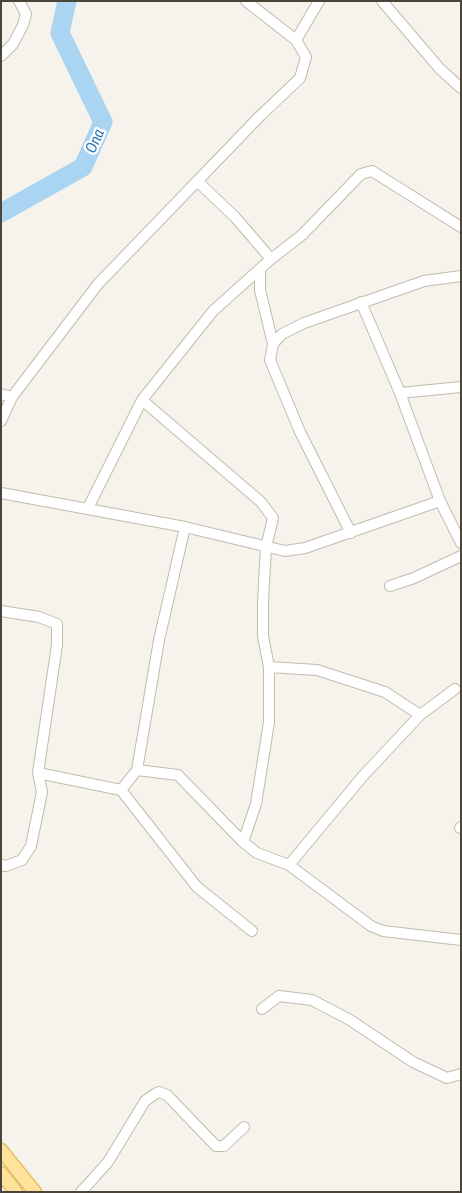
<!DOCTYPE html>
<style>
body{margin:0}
#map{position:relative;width:462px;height:1193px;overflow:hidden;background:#f6f3ec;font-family:"Asap Condensed",sans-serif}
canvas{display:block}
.frame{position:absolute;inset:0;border:2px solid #4b4439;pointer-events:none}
</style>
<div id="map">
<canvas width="462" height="1193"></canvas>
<div class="frame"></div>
</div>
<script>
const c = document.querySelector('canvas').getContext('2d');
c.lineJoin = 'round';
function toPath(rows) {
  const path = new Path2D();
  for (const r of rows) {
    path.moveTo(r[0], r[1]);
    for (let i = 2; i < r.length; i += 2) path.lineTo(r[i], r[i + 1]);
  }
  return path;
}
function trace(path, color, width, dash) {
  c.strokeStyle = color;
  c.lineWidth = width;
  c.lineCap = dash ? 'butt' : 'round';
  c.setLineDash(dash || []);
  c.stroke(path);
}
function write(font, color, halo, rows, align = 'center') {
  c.font = font + ' "Asap Condensed",sans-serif';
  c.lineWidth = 4.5;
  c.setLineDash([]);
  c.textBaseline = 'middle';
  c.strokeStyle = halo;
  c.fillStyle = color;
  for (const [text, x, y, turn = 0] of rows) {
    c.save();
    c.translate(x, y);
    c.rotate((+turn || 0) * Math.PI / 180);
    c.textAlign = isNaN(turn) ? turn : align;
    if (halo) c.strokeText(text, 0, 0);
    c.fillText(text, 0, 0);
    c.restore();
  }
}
const river = toPath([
 [1,213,83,167,103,122,60,33,67,1]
]);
const minor = toPath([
 [246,1,296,40],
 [382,1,440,69,461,88],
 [1,56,13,44,23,25,26,14,19,1],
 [197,181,235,217,271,259],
 [260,269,260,290,273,344],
 [361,302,400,393,440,501,461,543],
 [400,393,461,387],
 [1,394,12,397],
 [1,421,12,397,98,284,260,116,300,78,306,57,296,40,319,1],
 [1,493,185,527,285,551,305,548,440,501],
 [88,508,142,400,213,311,271,259,302,235,361,174,372,171,461,227],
 [351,533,300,432,270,360,273,344,282,334,304,323,424,281,461,276],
 [390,586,414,578,461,556],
 [1,611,39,617,57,624,57,645,38,773,42,792,31,846,22,860,6,866,1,865],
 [269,667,317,670,385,692,420,715],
 [137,770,178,775,243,842,256,804,269,722,269,667,263,636,263,602,266,547,273,518,261,502,142,400],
 [38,773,121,790,197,887,252,931],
 [121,790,137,770,159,640,185,527],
 [460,828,461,827],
 [243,842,257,853,289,865,371,926,383,931,461,940],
 [289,865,363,776,420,715,455,689],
 [262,1009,279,996,312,1000,350,1020,413,1062,447,1078,461,1074],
 [81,1192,108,1162,145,1101,155,1094,159,1092,167,1095,216,1146,224,1146,244,1127]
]);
const major = toPath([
 [1,1150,35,1192],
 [1,1173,16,1192]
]);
const waterNames = [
 ["Ona",95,141,-66]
];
trace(river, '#a9d4f2', 19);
trace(minor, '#c2bbae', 12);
trace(major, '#e6c16a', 15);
trace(minor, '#fff', 10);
trace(major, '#ffe39c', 12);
write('italic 16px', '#2e7ab2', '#fff', waterNames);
</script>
